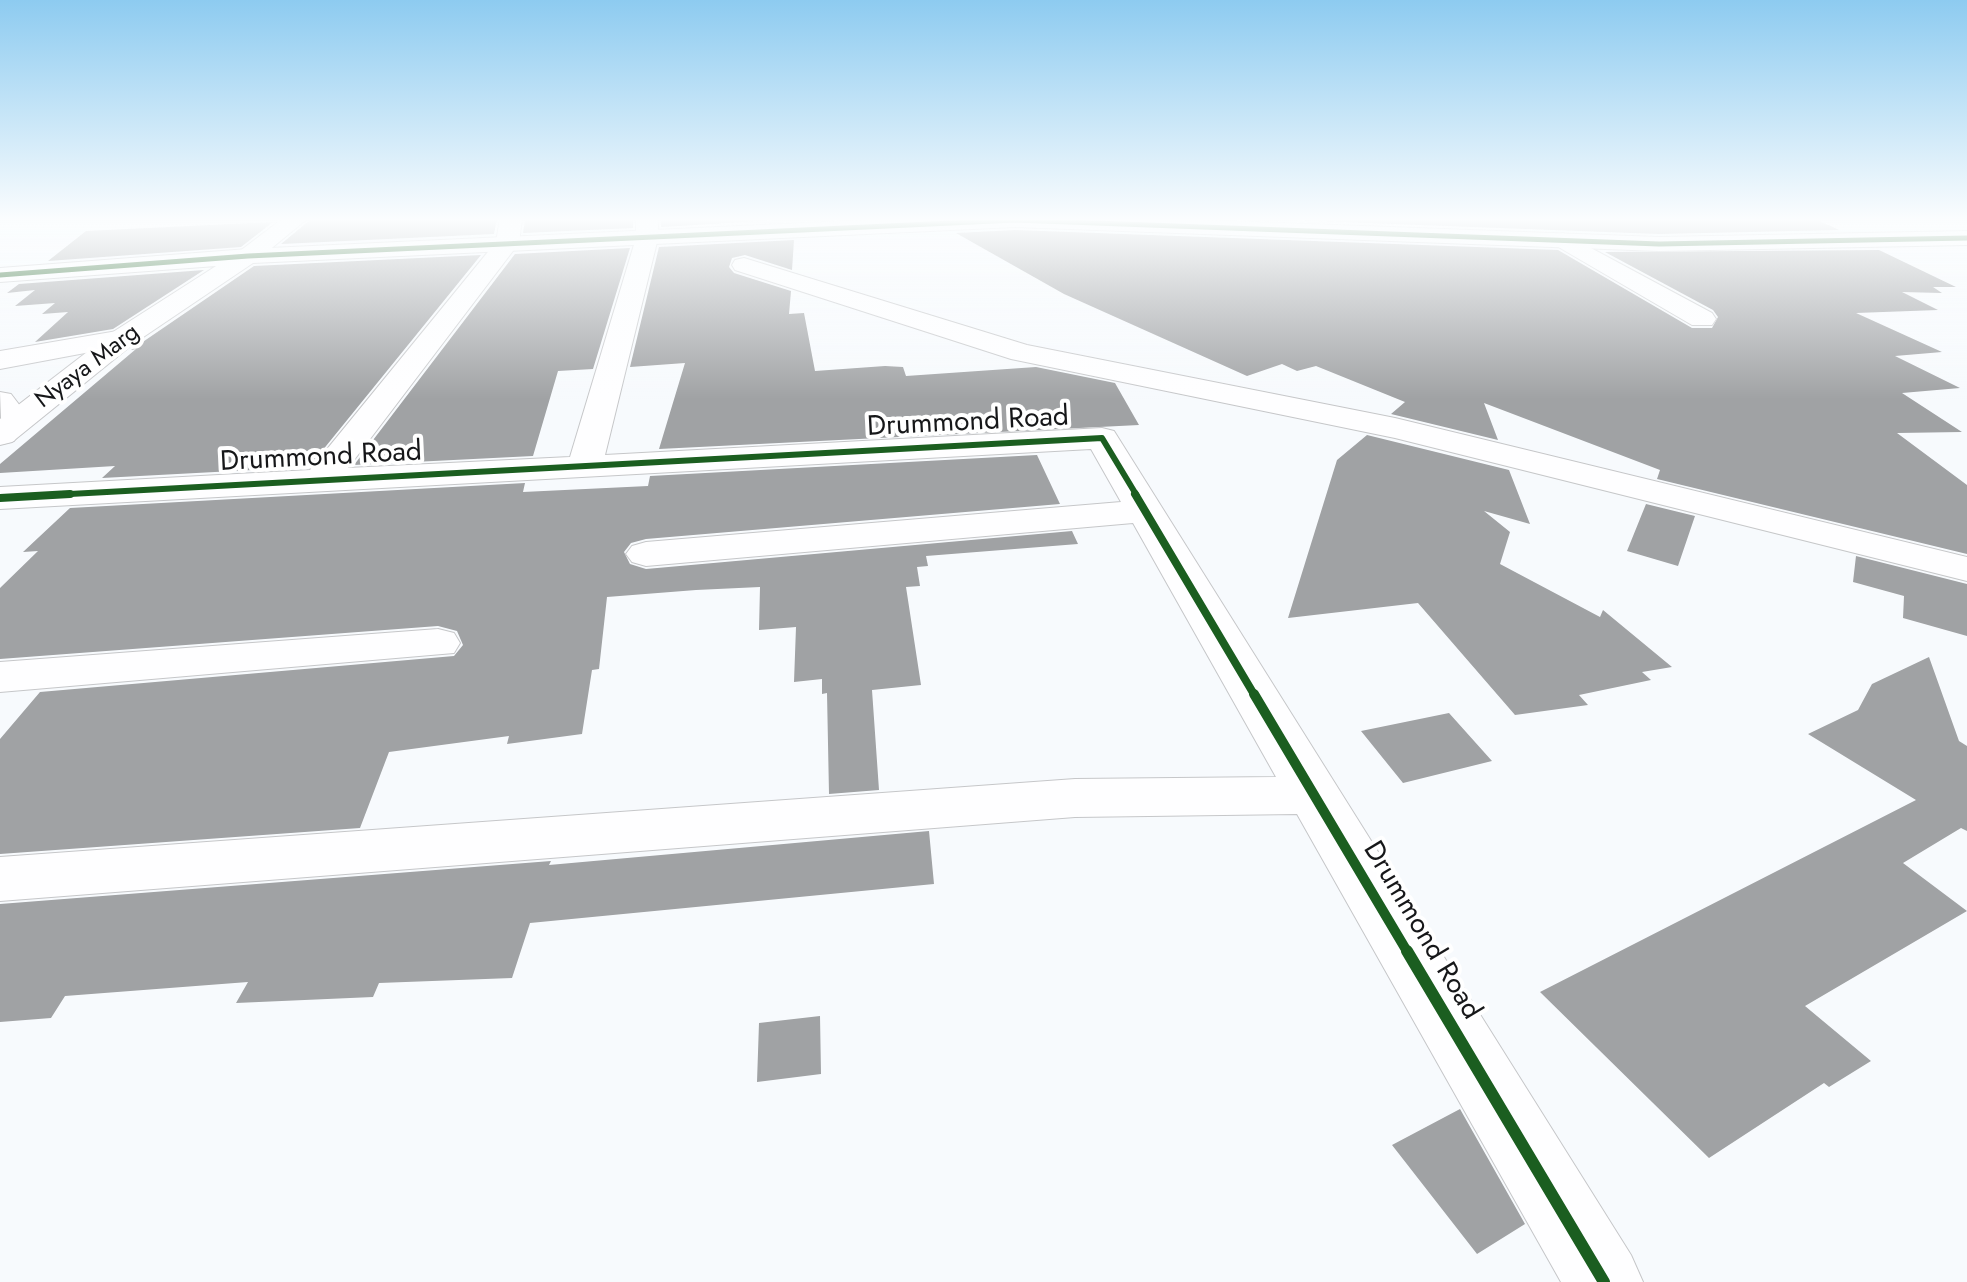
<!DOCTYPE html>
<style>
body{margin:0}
canvas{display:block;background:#f7fafd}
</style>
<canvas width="1967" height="1282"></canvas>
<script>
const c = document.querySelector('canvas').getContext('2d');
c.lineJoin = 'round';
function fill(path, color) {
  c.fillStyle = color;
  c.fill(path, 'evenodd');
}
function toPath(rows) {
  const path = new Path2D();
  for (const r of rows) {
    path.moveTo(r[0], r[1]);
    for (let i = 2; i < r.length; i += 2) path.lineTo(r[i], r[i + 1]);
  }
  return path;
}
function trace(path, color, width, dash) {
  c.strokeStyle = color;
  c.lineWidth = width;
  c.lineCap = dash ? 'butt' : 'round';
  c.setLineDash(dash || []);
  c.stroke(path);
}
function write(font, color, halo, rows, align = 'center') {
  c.font = font + ' Jost,sans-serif';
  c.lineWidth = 8;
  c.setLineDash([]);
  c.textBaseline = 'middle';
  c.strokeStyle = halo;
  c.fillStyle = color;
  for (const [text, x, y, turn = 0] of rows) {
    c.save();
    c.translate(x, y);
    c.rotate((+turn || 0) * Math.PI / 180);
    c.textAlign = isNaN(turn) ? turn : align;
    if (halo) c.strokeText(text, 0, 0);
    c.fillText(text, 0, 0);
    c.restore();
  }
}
const building = toPath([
 [424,219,497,219,494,234,281,244,310,220],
 [525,219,633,219,633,228,523,233],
 [661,219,795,219,661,227],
 [1261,219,1816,219,1839,230,1659,234],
 [273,222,241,247,48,261,86,231],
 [1015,230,1558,250,1692,328,1712,328,1718,317,1713,310,1605,252,1879,250,1956,287,1933,287,1942,293,1902,292,1938,310,1856,313,1942,352,1895,356,1960,388,1902,393,1962,432,1897,433,1967,485,1967,554,1657,479,1660,470,1484,403,1498,440,1391,414,1405,402,1316,366,1297,371,1282,364,1247,376,1064,294,956,233],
 [794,240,792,270,745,255,732,258,729,267,734,273,791,291,789,314,804,313,815,371,885,366,903,367,906,376,1036,367,1115,383,1139,425,659,449,685,363,630,367,659,247],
 [630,248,593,369,558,371,533,456,354,465,515,254],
 [481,255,309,467,102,478,115,466,0,473,0,464,136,349,131,350,254,266],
 [204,270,113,329,35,342,68,312,42,314,55,303,15,306,35,290,7,293,19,284],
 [1367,435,1509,470,1530,524,1484,511,1510,532,1500,564,1600,617,1603,610,1672,667,1642,672,1651,680,1579,695,1588,705,1515,715,1418,603,1288,618,1337,460],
 [1037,455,1060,504,646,539,631,543,624,552,630,564,646,569,1072,531,1078,544,926,556,928,566,917,567,920,586,906,587,921,685,872,690,879,790,829,794,827,693,822,694,822,679,794,682,796,627,759,630,760,587,696,590,607,597,599,669,592,670,582,734,507,744,509,736,389,752,360,828,0,854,0,739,40,692,454,656,463,645,457,631,438,626,0,659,0,588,38,551,23,552,70,508,525,483,523,492,648,486,650,476],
 [1646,504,1695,516,1678,566,1627,551],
 [1856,556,1967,584,1967,636,1903,618,1904,596,1853,582],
 [1929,657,1959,741,1967,746,1967,831,1961,828,1903,863,1967,911,1805,1006,1871,1061,1829,1087,1824,1083,1709,1158,1540,992,1916,800,1808,734,1858,710,1872,684],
 [1449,713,1492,761,1403,783,1361,731],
 [929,831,934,884,530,923,512,978,379,983,373,997,236,1003,248,982,65,996,51,1018,0,1022,0,904,551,861,549,865],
 [820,1016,821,1074,757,1082,759,1023],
 [1460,1109,1525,1224,1477,1254,1392,1145]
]);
const street = toPath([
 [282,219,307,219,256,261,240,261,236,256,240,251,282,219],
 [500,219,522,219,519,243,348,468,570,457,636,238,636,219,658,219,658,238,605,455,1102,428,1114,431,1631,1255,1643,1282,1561,1282,1297,814,1075,817,0,901,0,857,1075,779,1276,777,1133,523,646,566,632,562,626,554,632,546,646,542,1121,502,1091,449,0,509,0,487,310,470,496,242,500,219],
 [1563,233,1712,313,1716,319,1712,325,1692,325,1555,245,1551,240,1555,235,1563,233],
 [744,258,1027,345,1395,418,1967,557,1967,581,1395,438,1011,359,735,270,732,265,735,260,744,258],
 [123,330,133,332,137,338,133,344,0,369,0,351,123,330],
 [0,392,11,394,24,411,19,434,14,441,2,444,0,392],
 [438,629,454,633,460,643,454,653,0,692,0,662,438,629]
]);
const secondary = toPath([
 [889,219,1174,219,1659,237,1967,231,1967,245,1659,251,1015,227,253,263,133,344,12,442,0,445,0,419,113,332,216,266,0,282,0,268,248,249,889,219]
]);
const cyclewayFar4 = toPath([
 [0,275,248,256,1015,220,1659,244,1967,238]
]);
const cyclewayFar3 = toPath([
 [33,496,1102,438,1137,496]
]);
const cyclewayFar2 = toPath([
 [1135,494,1255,696],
 [0,498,70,494]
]);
const cyclewayFar1 = toPath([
 [1254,694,1408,953]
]);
const cycleway = toPath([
 [1407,951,1604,1282]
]);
const farStreetnames = [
 ["Nyaya Marg",88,367,-37]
];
const streetNames = [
 ["Drummond Road",968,423,-3],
 ["Drummond Road",321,458,-3],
 ["Drummond Road",1421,931,59]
];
fill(building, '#a0a2a4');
trace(street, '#c6c7c9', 2);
trace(secondary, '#c6c7c9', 2);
fill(street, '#fefeff');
fill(secondary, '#fefeff');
trace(cyclewayFar4, '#1b5e20', 5);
trace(cyclewayFar3, '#1b5e20', 6);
trace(cyclewayFar2, '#1b5e20', 8);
trace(cyclewayFar1, '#1b5e20', 10);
trace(cycleway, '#1b5e20', 12);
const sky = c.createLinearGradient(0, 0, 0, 399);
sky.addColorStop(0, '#8dcbf0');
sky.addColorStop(0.55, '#fbfdfe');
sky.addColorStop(1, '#fbfdfe00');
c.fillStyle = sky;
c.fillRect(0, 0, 1967, 399);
write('24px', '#161719', '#fff', farStreetnames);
write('28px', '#161719', '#fff', streetNames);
</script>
